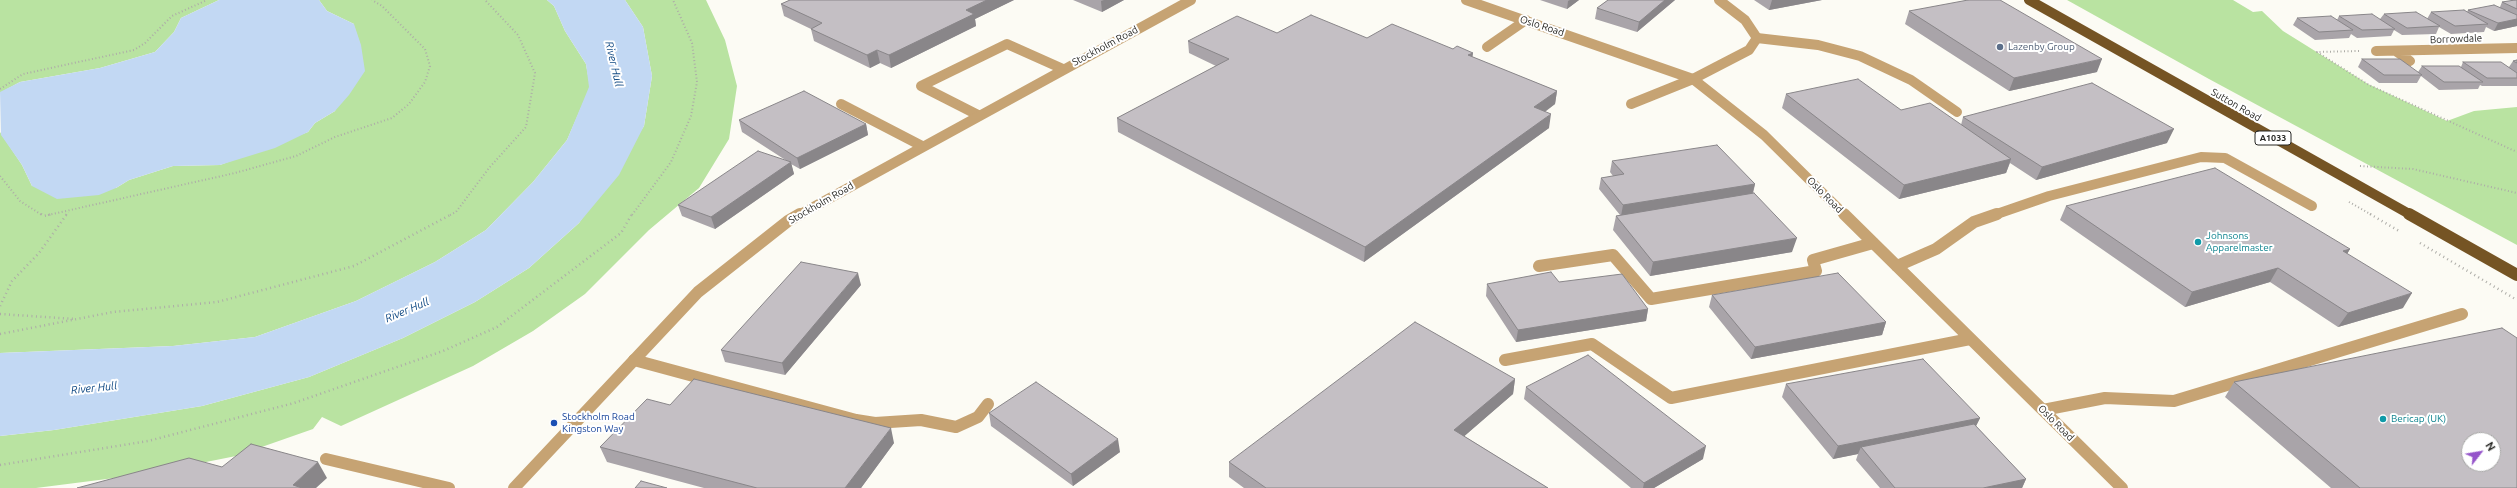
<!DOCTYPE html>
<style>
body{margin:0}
#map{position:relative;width:2517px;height:488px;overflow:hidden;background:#fcfbf4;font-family:Ubuntu,sans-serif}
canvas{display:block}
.north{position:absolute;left:2461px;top:432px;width:40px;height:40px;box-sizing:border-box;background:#fff;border:1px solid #a8a8a7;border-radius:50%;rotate:59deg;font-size:11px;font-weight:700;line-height:16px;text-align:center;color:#262623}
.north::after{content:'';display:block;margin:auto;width:14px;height:18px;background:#9554ca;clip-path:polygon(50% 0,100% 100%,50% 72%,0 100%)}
</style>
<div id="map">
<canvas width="2517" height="488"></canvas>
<div class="north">N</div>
</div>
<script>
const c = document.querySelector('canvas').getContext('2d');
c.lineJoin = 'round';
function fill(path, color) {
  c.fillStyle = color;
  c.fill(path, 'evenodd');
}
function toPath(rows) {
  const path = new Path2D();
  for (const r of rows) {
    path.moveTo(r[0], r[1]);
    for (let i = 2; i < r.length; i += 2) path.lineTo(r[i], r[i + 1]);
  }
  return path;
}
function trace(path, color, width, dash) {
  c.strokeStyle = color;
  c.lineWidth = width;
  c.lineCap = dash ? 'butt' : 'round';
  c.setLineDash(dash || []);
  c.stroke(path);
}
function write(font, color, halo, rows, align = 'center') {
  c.font = font + ' Ubuntu,sans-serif';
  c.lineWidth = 4;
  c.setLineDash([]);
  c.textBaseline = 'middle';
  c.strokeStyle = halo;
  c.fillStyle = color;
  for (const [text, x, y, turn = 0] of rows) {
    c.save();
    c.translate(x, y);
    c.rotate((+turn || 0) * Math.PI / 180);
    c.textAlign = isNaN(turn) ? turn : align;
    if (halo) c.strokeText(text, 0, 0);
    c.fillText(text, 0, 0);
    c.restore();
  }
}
const green = toPath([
 [0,0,219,0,181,18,174,32,155,52,100,68,20,82,0,93],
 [319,0,547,0,554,6,565,31,586,64,590,87,567,140,533,182,486,230,435,262,356,301,255,337,173,346,0,353,0,132,22,165,32,186,116,188,129,180,173,166,220,165,308,132,315,123,335,111,354,24,327,11],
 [625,0,706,0,725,40,737,86,729,139,699,188,649,230,585,294,533,331,473,366,341,426,322,417,313,429,236,456,146,474,36,488,0,488,0,436,54,430,202,406,309,377,403,338,475,302,529,268,579,223,644,126,652,76,643,27],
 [2067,0,2233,0,2253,12,2262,11,2283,31,2368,84,2447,121,2474,111,2517,107,2517,245,2209,79]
]);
const water = toPath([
 [219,0,319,0,327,11,354,24,361,45,365,71,349,95,335,111,315,123,308,132,275,148,220,165,173,166,129,180,116,188,99,195,57,199,32,186,22,165,1,135,0,92,20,82,100,68,155,52,174,32,181,18],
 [547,0,625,0,643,27,652,76,644,126,619,175,579,223,529,268,475,302,403,338,309,377,202,406,54,430,0,436,0,353,173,346,255,337,356,301,435,262,486,230,533,182,567,140,589,87,586,64,565,31,554,6]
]);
const pathFar1 = toPath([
 [2359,51,2317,52,2369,85,2517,152],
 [0,89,23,74,134,50,145,43,172,16,207,0],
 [2360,166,2413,169,2517,193],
 [0,176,20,201,42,215],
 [2349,202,2372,215],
 [48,215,235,173,296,156,335,137,392,118,409,104,425,82,430,66,425,49,382,6,372,0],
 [66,215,68,212],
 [450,215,456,212,489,168,526,127,535,73,518,35,485,0],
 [632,215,671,162,691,116,697,82,692,43,673,0]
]);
const path = toPath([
 [41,214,44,216,53,214],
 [2370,214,2399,231],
 [2420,243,2517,300],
 [0,306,12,281,39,253,67,214],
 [0,314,75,319],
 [0,334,113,312,217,302,354,266,452,214],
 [0,465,148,441,294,403,443,351,497,327,621,233,632,214]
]);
const serviceFar1 = toPath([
 [1757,38,1818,45,1860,56,1911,80,1957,112],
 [1487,47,1526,20],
 [841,104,922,146],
 [1631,104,1693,79],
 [978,115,921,86,1007,44,1063,69],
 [1994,215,2049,196,2201,157,2225,158,2312,206]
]);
const service = toPath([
 [1539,266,1613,255,1651,299,1816,271,1813,260,1873,243],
 [1897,266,1936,249,1974,222,1997,214],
 [634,360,856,420,875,423,921,420,956,427,978,417,988,404],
 [1505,360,1592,344,1671,398,1970,339],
 [2043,410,2105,398,2174,401,2462,314],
 [326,459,449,488]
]);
const minor = toPath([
 [2376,51,2517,48],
 [2397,52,2410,61],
 [1693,79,1749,50,1757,38,1745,20,1719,0]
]);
const tertiaryFar1 = toPath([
 [1466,0,1693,79,1764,135,1845,215],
 [799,215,1191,0]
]);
const tertiary = toPath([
 [1844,214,2122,488],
 [514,488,698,292,788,221,800,214]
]);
const trunkFar1 = toPath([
 [2029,0,2411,215]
]);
const trunk = toPath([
 [2409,214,2517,275]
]);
const wall = toPath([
 [790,0,1014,0,975,19,976,26,891,68,880,63,870,68,814,41,811,29,784,16,781,4],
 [1073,0,1124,0,1102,12],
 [1540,0,1579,0,1567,9],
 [1608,0,1675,0,1637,32,1595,19,1597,8],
 [1754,0,1822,0,1769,10],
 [2517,0,2517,26,2494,31,2486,27,2484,32,2451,34,2439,27,2436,34,2402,35,2394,30,2391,36,2357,38,2351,34,2349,38,2315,40,2293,25,2297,18,2337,20,2339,16,2380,19,2384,14,2427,19,2431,12,2467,12,2468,10,2500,7,2502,2],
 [1909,11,2097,72,2009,91,1905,24],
 [1277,33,1367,38,1453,49,1473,53,1472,57,1557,91,1555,104,1545,112,1549,128,1364,262,1118,132,1117,118,1216,66,1189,53,1188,41],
 [2362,59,2418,72,2422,66,2461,67,2463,62,2509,67,2513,61,2517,60,2517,86,2482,86,2480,85,2478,89,2439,90,2421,76,2417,83,2379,83,2358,67],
 [1786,94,1961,125,1963,117,2167,143,2036,180,2010,163,2006,173,1899,199,1782,108],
 [739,120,866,124,868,135,800,169,791,164,794,174,715,229,682,216,678,205,787,161,742,132],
 [1612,161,1755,184,1753,194,1792,252,1650,276,1613,230,1616,216,1620,215,1599,189,1601,178,1613,176,1610,172],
 [2066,206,2350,249,2347,254,2403,308,2338,327,2270,282,2185,307,2060,220],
 [1559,282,1648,309,1646,321,1516,342,1486,296,1487,284],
 [861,285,785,375,725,362,721,350],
 [1712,295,1886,322,1882,335,1751,359,1709,307],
 [1515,379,1513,394,1464,436,1548,488,1244,488,1229,477,1229,462],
 [2234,382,2517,488,2331,488,2225,397],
 [1786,384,1980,418,1976,426,2026,479,2022,488,1880,488,1856,460,1858,454,1833,459,1782,397],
 [1526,387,1703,459,1654,488,1631,488,1524,399],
 [670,405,894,443,861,488,704,488,607,462,600,447],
 [989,413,1120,452,1073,486,991,426]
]);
const shadedWall = toPath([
 [987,0,1014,0,975,19,976,26,891,68,889,55,966,10],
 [1104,0,1124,0,1102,12,1101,1],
 [1570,0,1579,0,1567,9,1568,1],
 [1665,0,1675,0,1637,32,1639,22],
 [1772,0,1822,0,1769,10],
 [2517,19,2517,26,2494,31,2498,23],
 [877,50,880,63,870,68,867,55],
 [1473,53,1471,66,1468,55],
 [2102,59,2097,72,2009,91,2014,78],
 [1557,91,1555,104,1532,121,1534,107],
 [1551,114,1549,128,1364,262,1365,247],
 [866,124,868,135,800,169,797,158],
 [2174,129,2167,143,2036,180,2042,167],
 [2011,159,2006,173,1899,199,1904,185],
 [791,162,794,174,715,229,711,217],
 [1755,184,1752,195,1621,216,1623,205],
 [1797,238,1792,252,1650,276,1653,262],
 [2350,249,2341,264,2343,251],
 [2278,268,2270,282,2185,307,2192,292],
 [858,273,861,285,785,375,782,363],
 [2412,293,2403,308,2338,327,2348,313],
 [1648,309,1646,321,1516,342,1518,330],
 [1886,322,1882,335,1751,359,1755,347],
 [1515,379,1513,394,1453,446,1454,430],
 [1980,418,1974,430,1861,447,1858,454,1833,459,1838,446],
 [891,428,894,443,861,488,845,488],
 [1118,439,1120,452,1073,486,1071,474],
 [1706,446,1703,459,1654,488,1643,488,1644,483],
 [318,462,327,478,316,488,294,488,293,485],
 [2026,479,2022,488,1983,488]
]);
const building = toPath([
 [790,0,987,0,966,10,974,14,889,55,877,50,867,55,811,29,822,23,781,4,790,0],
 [1608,0,1665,0,1639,22,1597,8,1608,0],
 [1968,0,2000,0,2102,59,2014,78,1909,11,1968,0],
 [2515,0,2517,0,2517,9,2502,2,2515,0],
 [2494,5,2517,15,2517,19,2498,23,2468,10,2494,5],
 [2464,10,2488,24,2455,26,2431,12,2464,10],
 [2416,12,2440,26,2407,28,2384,14,2416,12],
 [2372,14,2395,29,2362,30,2339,16,2372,14],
 [1311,15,1367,38,1392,24,1453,49,1457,46,1473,53,1468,55,1557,91,1534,107,1551,114,1365,247,1117,118,1229,59,1188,41,1237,16,1277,33,1311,15],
 [2331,16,2353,30,2319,32,2297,18,2331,16],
 [2362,59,2400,59,2422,75,2384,75,2362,59],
 [2517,60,2517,63,2513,61,2517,60],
 [2463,62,2501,62,2517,73,2517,78,2487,78,2463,62],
 [2422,66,2459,66,2483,82,2444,82,2422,66],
 [1858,79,1901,110,1930,103,2011,159,1904,185,1786,94,1858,79],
 [2092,83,2174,129,2042,167,1963,117,2092,83],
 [804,91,866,124,797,158,739,120,804,91],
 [1717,145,1755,184,1623,205,1601,178,1624,174,1612,161,1717,145],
 [758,151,791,162,711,217,678,205,758,151],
 [2215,168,2350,249,2343,251,2412,293,2348,313,2278,268,2192,292,2066,206,2215,168],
 [1754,193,1797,238,1653,262,1616,216,1754,193],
 [801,262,858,273,782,363,721,350,801,262],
 [1551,272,1559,282,1622,274,1648,309,1518,330,1487,284,1551,272],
 [1838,273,1886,322,1755,347,1712,295,1838,273],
 [1415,322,1515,379,1454,430,1548,488,1266,488,1229,462,1415,322],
 [2502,328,2517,338,2517,488,2360,488,2234,382,2502,328],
 [2469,440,2493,440,2493,464,2469,464,2469,440],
 [1588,355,1706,446,1644,483,1526,387,1588,355],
 [1923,359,1980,418,1838,446,1786,384,1923,359],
 [694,379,891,428,845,488,757,488,600,447,647,399,670,405,694,379],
 [1036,382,1118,439,1071,474,989,413,1036,382],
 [1974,424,2026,479,1983,488,1895,488,1861,447,1974,424],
 [251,444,318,462,293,485,302,488,77,488,189,458,222,467,251,444],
 [641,481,667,488,635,488,641,481]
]);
const markers = [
 [2000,47,4,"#5c6f8a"],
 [2198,242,4,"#0f9aa8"],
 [2383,419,4,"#0f9aa8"],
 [554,423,4,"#1a4fb4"]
];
const shields = [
 [2273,138,36]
];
const shieldNames = [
 ["A1033",2273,138]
];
const streetNames = [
 ["Oslo Road",1542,26,18],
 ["Borrowdale",2456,39,-2],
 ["Stockholm Road",1105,46,-28],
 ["Sutton Road",2236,105,30],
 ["Oslo Road",1825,195,45],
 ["Stockholm Road",821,203,-30],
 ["Oslo Road",2056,423,45]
];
const serviceNames = [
 ["Lazenby Group",2008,47]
];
const cultureNames = [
 ["Johnsons",2206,236],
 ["Apparelmaster",2206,248],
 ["Bericap (UK)",2391,419]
];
const transitNames = [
 ["Stockholm Road",562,417],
 ["Kingston Way",562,429]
];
const waterNames = [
 ["River Hull",614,64,77],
 ["River Hull",407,310,-23],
 ["River Hull",94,388,-6]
];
fill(green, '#b9e3a1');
fill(water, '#c2d8f3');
trace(pathFar1, '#adaca7', 2, [1, 2.5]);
trace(path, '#adaca7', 2.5, [1, 3.5]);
trace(serviceFar1, '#c6a373', 10);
trace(service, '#c6a373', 12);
trace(minor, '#c6a373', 10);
trace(tertiaryFar1, '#c6a373', 10);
trace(tertiary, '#c6a373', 12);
trace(trunkFar1, '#755424', 10);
trace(trunk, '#755424', 12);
fill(wall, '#a9a4a9');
fill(shadedWall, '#898689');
fill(building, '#c4bfc4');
trace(building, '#898689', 1);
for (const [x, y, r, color] of markers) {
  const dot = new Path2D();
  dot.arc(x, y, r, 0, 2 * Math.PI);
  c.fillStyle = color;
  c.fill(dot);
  trace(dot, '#fff', 1.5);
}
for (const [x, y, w] of shields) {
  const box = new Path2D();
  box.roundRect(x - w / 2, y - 7, w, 14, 3);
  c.fillStyle = '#fff';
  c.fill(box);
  trace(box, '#262623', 1);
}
write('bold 9px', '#262623', null, shieldNames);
write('10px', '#262623', '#fff', streetNames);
write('10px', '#4e5e75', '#fff', serviceNames, 'left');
write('10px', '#0d838f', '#fff', cultureNames, 'left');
write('10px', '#164399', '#fff', transitNames, 'left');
write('italic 11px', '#104983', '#fff', waterNames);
</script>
